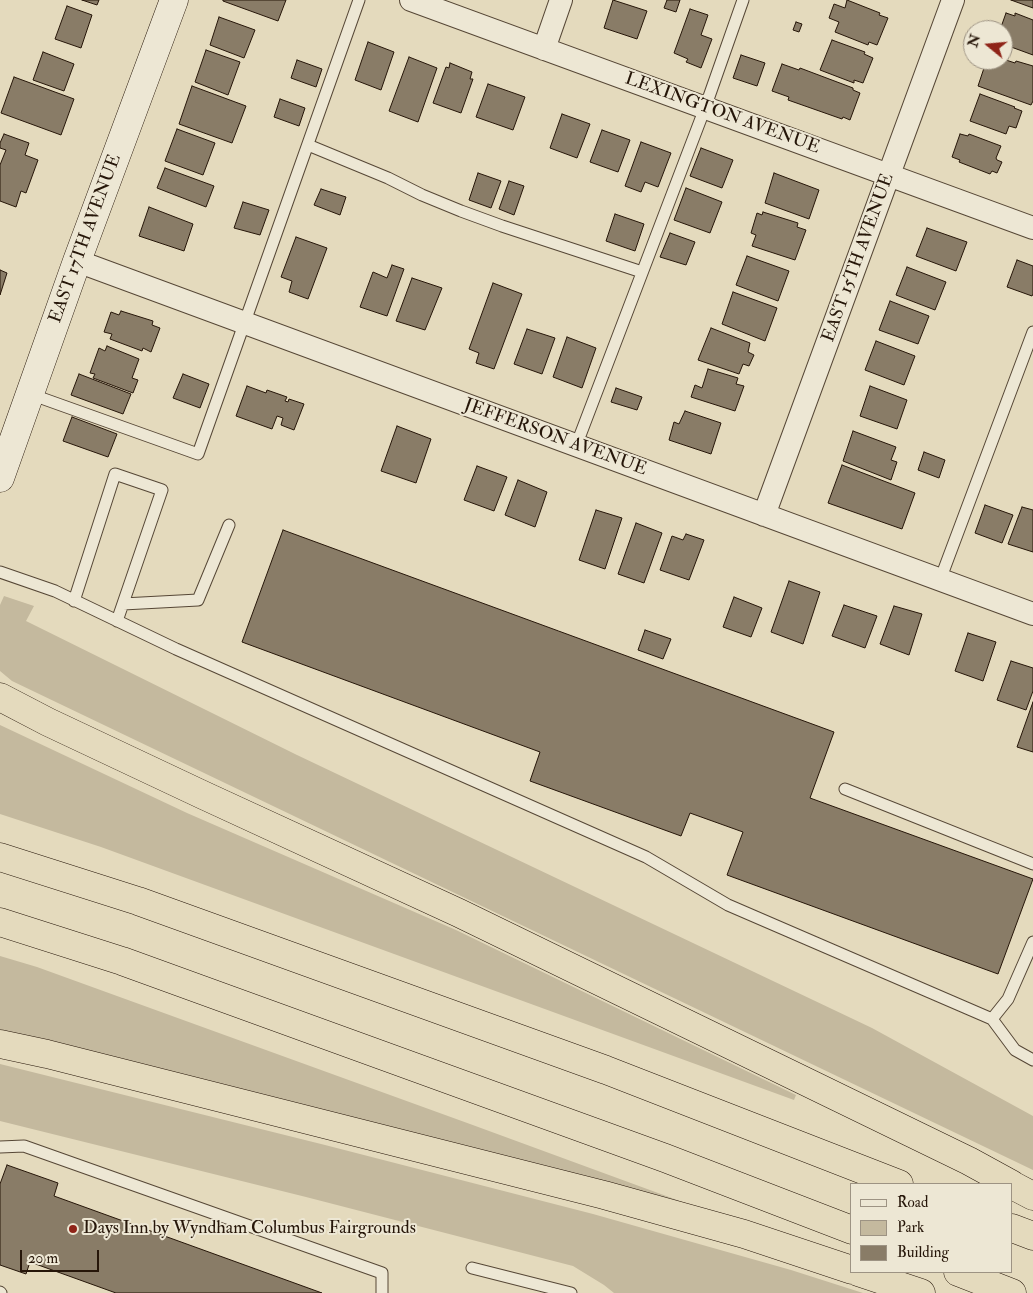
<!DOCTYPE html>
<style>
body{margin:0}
#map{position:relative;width:1033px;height:1293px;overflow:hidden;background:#e4dabd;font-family:"IM FELL Double Pica",serif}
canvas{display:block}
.legend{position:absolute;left:850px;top:1183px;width:162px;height:90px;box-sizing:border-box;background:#ede7d4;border:1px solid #9d9383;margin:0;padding:6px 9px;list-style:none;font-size:15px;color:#261609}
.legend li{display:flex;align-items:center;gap:10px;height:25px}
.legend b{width:25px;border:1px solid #9d9383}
.north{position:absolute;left:963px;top:20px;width:50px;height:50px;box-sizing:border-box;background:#ede7d4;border:1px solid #9d9383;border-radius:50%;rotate:287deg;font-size:14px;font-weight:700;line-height:20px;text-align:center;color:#261609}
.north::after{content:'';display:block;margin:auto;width:18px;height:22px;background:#8f2418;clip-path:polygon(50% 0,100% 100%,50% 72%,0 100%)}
.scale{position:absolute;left:20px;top:1250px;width:79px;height:22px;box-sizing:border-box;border:2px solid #261609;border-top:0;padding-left:6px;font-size:15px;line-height:18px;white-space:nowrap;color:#261609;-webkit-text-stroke:4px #ede7d4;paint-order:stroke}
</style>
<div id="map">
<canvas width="1033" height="1293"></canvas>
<ul class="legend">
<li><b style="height:6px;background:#ede7d4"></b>Road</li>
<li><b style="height:14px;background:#c4b99e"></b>Park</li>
<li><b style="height:14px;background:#897c67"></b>Building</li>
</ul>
<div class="north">N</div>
<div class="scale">20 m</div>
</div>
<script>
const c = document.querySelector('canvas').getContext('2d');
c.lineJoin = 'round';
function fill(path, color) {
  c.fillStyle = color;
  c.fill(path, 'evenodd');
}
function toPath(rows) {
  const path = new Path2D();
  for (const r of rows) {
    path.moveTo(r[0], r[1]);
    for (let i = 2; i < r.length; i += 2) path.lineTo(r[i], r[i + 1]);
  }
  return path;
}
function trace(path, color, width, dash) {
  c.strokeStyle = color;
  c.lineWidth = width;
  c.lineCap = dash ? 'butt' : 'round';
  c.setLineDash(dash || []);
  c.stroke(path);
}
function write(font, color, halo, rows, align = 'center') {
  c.font = font + ' "IM FELL Double Pica",serif';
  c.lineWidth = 4;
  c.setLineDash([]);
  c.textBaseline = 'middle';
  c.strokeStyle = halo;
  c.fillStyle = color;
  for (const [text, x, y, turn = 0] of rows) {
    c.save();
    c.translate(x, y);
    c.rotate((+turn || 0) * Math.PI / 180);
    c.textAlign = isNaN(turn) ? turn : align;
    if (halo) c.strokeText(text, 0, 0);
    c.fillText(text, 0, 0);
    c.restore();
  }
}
const green = toPath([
 [4,596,34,606,26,621,297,755,872,1028,1033,1116,1033,1170,12,681,0,671,0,605],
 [0,725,187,813,456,930,796,1095,794,1100,101,847,0,814],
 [0,956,37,967,470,1124,688,1204,184,1075,0,1030],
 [0,1064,325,1145,593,1214,791,1270,863,1293,614,1293,604,1285,573,1266,306,1197,0,1121]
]);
const building = toPath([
 [82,0,99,0,97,5,82,0],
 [223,0,286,0,278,21,223,1,223,0],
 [613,0,647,11,637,39,604,28,613,0],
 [667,0,680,0,676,12,664,8,667,0],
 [847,0,880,13,879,15,888,18,877,45,869,42,868,45,835,32,839,22,829,18,834,4,845,8,847,0],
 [1011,0,1033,0,1033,8,1011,0],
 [67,6,92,15,81,48,55,39,67,6],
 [690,9,708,15,701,35,712,39,701,68,686,62,688,59,674,53,690,9],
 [1006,13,1015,16,1015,13,1033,20,1033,55,1003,44,1004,41,1003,40,1003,30,1000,30,1006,13],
 [219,17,255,30,244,58,210,45,219,17],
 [796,22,802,24,799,32,793,30,796,22],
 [832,40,865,52,864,54,873,58,863,83,854,80,854,83,820,70,832,40],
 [368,42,394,52,381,90,355,80,368,42],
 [206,50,240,62,228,95,195,82,206,50],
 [43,52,74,64,64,91,33,80,43,52],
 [741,55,765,63,757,86,733,78,741,55],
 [409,57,437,68,418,122,389,111,409,57],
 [1003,59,1015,63,1016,61,1033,66,1033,101,1031,105,978,86,986,62,988,63,989,60,1003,60,1003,59],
 [297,60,322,69,316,87,291,78,297,60],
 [450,63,472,72,470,79,473,79,461,113,433,103,446,67,449,68,450,63],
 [782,64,799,70,800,68,853,88,853,90,860,93,850,120,843,117,842,119,788,100,789,97,772,91,782,64],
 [14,77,74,99,61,135,1,113,14,77],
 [488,84,525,97,513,130,476,117,488,84],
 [192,86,246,106,232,143,179,124,192,86],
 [980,94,1015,107,1014,108,1022,111,1016,128,1009,126,1006,134,970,121,980,94],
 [280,99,305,108,299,126,274,117,280,99],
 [562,114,590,124,577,158,550,148,562,114],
 [177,129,215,143,203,175,165,161,177,129],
 [602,130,630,140,618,172,590,162,602,130],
 [4,134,29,143,25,155,38,160,26,193,21,191,16,207,0,201,0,165,6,150,0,148,0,143,4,134],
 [960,134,968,136,969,134,1001,146,996,158,997,160,1002,162,997,173,992,171,990,174,959,162,960,160,952,157,960,134],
 [641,142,671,153,658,187,645,182,641,192,625,186,641,142],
 [701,148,733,160,722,188,690,176,701,148],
 [165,168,214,186,206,207,157,188,165,168],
 [478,173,501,181,491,208,469,200,478,173],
 [774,173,819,190,809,219,765,203,774,173],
 [509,181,524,186,514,215,499,209,509,181],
 [686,188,722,202,710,233,674,220,686,188],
 [321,189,346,197,340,215,314,205,321,189],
 [243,202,269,210,260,235,234,228,243,202],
 [149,207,193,224,184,251,139,236,149,207],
 [763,212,798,223,797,227,806,230,795,260,752,246,756,235,751,233,757,213,762,215,763,212],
 [615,214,644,224,635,251,606,241,615,214],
 [927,228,967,242,956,271,916,256,927,228],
 [670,233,695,242,686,265,660,257,670,233],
 [296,237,327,248,308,299,289,292,292,281,281,277,296,237],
 [747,256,789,271,778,301,736,285,747,256],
 [1017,260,1033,266,1033,294,1032,296,1007,287,1017,260],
 [392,265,404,269,387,316,360,307,373,272,387,278,392,265],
 [907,267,946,282,935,310,896,295,907,267],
 [0,270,7,273,0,295,0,270],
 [412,278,442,288,425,330,396,321,412,278],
 [493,283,522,294,494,369,476,363,479,353,469,349,493,283],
 [733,292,777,308,765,341,722,324,733,292],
 [890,301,929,316,918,344,879,330,890,301],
 [121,311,153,321,152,325,160,328,151,352,143,348,142,351,110,339,112,334,104,332,111,312,119,315,121,311],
 [711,328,750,343,748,352,754,355,749,366,743,364,739,374,698,360,711,328],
 [527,329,555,338,542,374,514,364,527,329],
 [567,337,596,348,582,388,553,377,567,337],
 [876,341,915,356,904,385,865,370,876,341],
 [107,346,139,359,132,378,138,380,133,393,93,378,95,374,90,373,99,348,105,351,107,346],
 [708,369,738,378,736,384,744,386,735,411,691,397,695,385,702,388,708,369],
 [79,374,131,394,123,414,71,395,79,374],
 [183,374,209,384,200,408,173,398,183,374],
 [247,386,266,393,267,390,287,397,285,401,288,402,289,399,304,404,294,430,281,425,283,418,277,416,272,429,236,416,247,386],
 [870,386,907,400,897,429,860,416,870,386],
 [616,388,642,397,637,410,611,402,616,388],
 [685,411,721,423,711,454,669,440,674,422,679,424,685,411],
 [72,417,117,434,108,457,63,441,72,417],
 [397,426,431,439,416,483,381,471,397,426],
 [853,431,896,447,891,460,897,462,891,480,843,461,853,431],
 [924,452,945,460,939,478,918,470,924,452],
 [842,465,915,493,902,529,828,503,842,465],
 [477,466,507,477,494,511,464,500,477,466],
 [518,480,547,492,535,527,505,515,518,480],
 [985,505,1013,515,1002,543,975,533,985,505],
 [1022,507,1033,510,1033,552,1008,544,1022,507],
 [596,510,622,518,605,569,579,560,596,510],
 [636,523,662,533,644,583,618,574,636,523],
 [283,530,834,732,810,798,1033,879,998,974,727,875,743,832,690,813,681,836,530,781,540,752,242,642,283,530],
 [686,534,704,540,689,580,660,570,672,536,683,540,686,534],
 [789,581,820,592,803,644,771,632,789,581],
 [734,597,762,608,751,637,723,627,734,597],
 [844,605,877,616,865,648,832,636,844,605],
 [894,606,922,614,909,655,880,644,894,606],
 [645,630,671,639,663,659,638,650,645,630],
 [968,633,996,642,983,681,955,671,968,633],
 [1011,661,1033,668,1033,691,1026,710,997,700,1011,661],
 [1033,702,1033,752,1017,747,1033,702],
 [7,1165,58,1183,54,1196,322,1293,116,1293,30,1262,26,1274,0,1265,0,1184,7,1165]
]);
const lane = toPath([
 [308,145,388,178,422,195,461,211,502,226,642,272],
 [30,394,198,454,359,0],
 [576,446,705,108,743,0],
 [0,572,55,591,176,649,646,857,728,905,992,1019,1008,999,1033,942],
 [940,580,1033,332],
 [74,601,115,474,162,490,117,621],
 [123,604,198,600,229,525],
 [845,789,1033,864],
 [992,1019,1015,1050,1033,1060],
 [0,1147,24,1146,382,1273,382,1293],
 [472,1268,571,1293],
 [0,1292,1,1293]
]);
const street = toPath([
 [411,0,1033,228],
 [544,49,561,0],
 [77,261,1033,614],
 [764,515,953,0]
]);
const secondary = toPath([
 [0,478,77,261,174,0]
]);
const highway = toPath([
 [0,697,48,722,203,795,459,913,969,1161,1011,1184],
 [0,857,138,901,606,1070,899,1184],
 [0,922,122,961,665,1158,852,1230],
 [0,1044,47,1054,604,1195,744,1234,852,1270],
 [1012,1185,1033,1196],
 [1012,1228,1033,1236],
 [858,1272,921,1293],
 [958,1272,1012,1293]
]);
const markers = [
 [73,1229,5,"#8f2418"]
];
const streetNames = [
 ["LEXINGTON AVENUE",722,114,20],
 ["EAST 17TH AVENUE",86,239,-70],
 ["EAST 15TH AVENUE",859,258,-70],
 ["JEFFERSON AVENUE",555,438,20]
];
const poiNames = [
 ["Days Inn by Wyndham Columbus Fairgrounds",83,1229]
];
fill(green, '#c4b99e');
fill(building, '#897c67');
trace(building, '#261609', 1);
trace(lane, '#564736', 13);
trace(street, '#564736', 24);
trace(secondary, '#261609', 29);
trace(highway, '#261609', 29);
trace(lane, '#ede7d4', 11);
trace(street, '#ede7d4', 22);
trace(secondary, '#ede7d4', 28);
trace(highway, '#e4dabd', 28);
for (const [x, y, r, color] of markers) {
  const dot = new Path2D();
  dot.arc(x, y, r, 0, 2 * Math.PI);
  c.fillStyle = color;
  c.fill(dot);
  trace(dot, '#ede7d4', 2);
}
write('18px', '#261609', '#ede7d4', streetNames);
write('18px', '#261609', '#ede7d4', poiNames, 'left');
</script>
